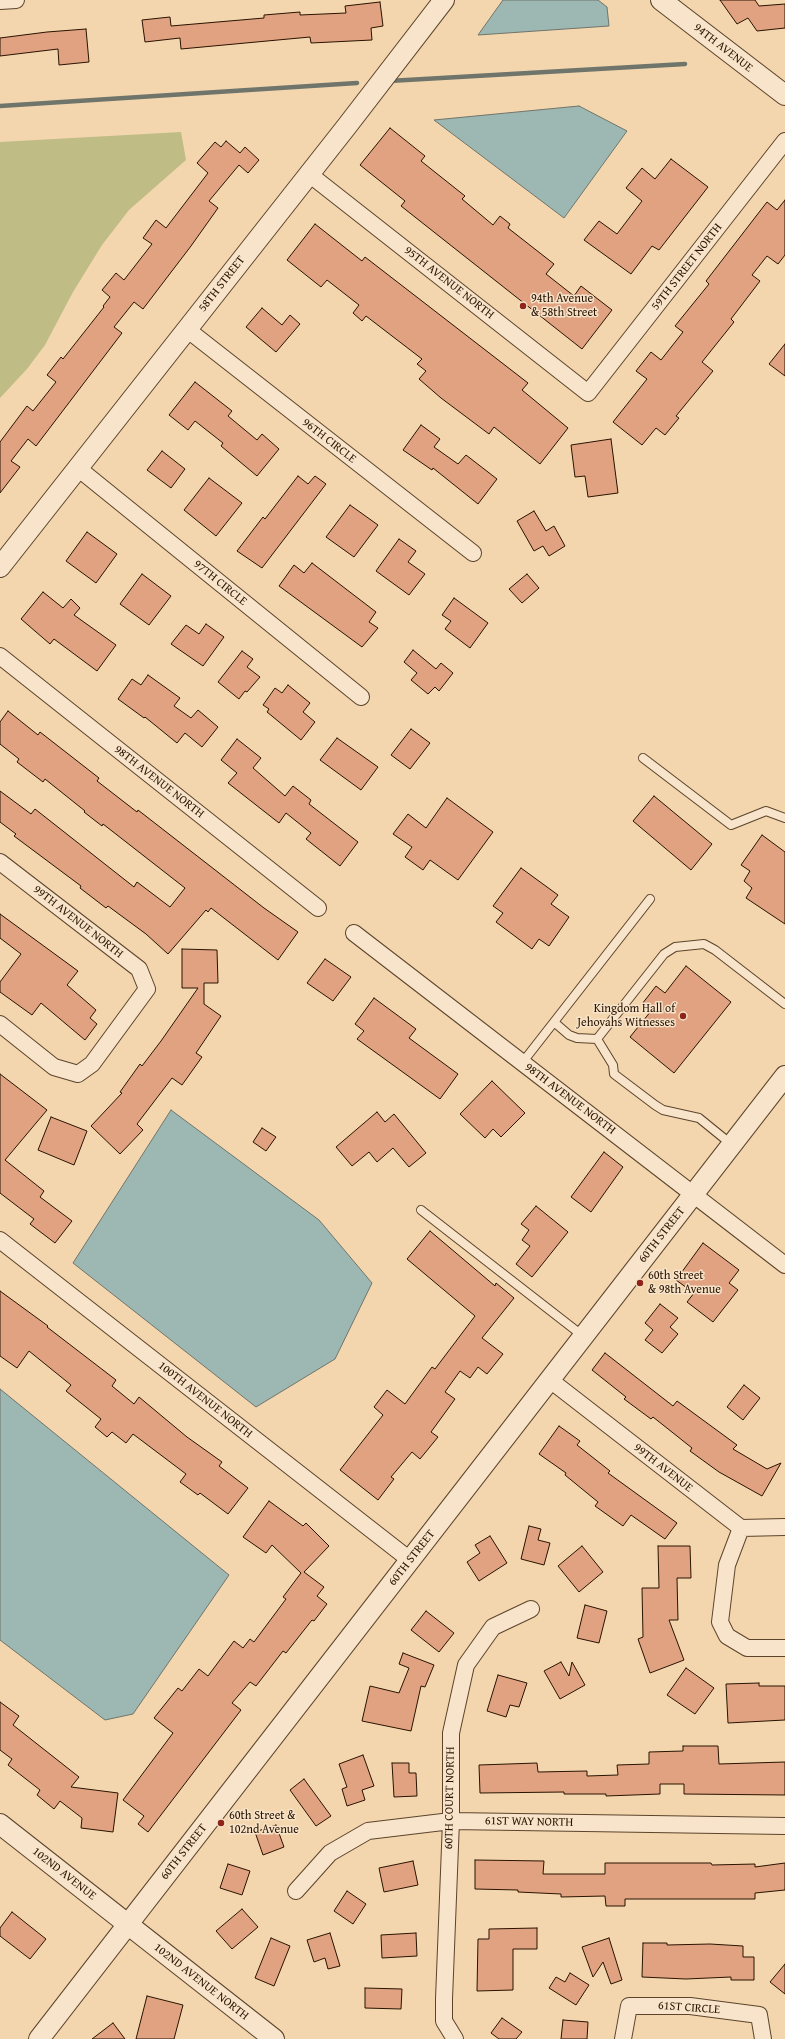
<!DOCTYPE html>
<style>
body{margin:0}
canvas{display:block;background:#f3d6ad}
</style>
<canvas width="785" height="2039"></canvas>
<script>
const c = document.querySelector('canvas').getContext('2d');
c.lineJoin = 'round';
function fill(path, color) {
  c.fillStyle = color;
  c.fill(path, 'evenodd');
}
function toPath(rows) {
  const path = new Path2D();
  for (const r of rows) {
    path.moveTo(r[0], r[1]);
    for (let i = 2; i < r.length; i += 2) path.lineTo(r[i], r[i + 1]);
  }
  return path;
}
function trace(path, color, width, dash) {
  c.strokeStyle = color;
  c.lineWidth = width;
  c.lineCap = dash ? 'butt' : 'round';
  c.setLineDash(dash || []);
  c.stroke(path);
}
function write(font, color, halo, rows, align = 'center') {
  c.font = font + ' "Gentium Book Plus",serif';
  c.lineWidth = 3;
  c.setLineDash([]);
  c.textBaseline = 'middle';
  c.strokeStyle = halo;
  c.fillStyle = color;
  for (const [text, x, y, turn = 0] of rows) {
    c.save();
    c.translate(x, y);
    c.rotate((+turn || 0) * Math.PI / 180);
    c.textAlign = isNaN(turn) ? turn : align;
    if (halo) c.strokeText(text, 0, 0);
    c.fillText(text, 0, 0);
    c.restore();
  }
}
const green = toPath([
 [181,132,186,160,129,210,102,245,73,292,45,345,27,369,0,398,0,142]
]);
const water = toPath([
 [503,0,598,0,607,7,609,26,478,35,503,0],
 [579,106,627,131,564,218,434,120,579,106],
 [171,1110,319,1220,372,1283,335,1359,256,1407,73,1263,171,1110],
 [0,1389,229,1575,133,1714,105,1720,0,1640,0,1389]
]);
const stream = toPath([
 [389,81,685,64],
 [0,106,357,83]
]);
const building = toPath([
 [720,0,755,0,759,6,785,4,785,28,757,31,748,18,737,24,720,0],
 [380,2,383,26,371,28,372,40,311,43,310,37,181,49,180,38,145,42,142,20,170,17,171,26,264,18,264,15,300,12,300,15,346,13,345,6,380,2],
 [86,29,89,62,59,65,58,49,0,56,0,38,47,32,86,29],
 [390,128,425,156,421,161,465,196,462,199,493,225,500,216,510,224,508,228,554,264,546,274,574,296,581,286,612,310,582,349,401,206,405,201,360,165,390,128],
 [226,141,240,153,245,147,259,160,248,173,239,165,209,201,218,208,191,246,143,309,134,302,114,327,122,333,36,446,28,439,11,461,20,467,0,493,0,442,27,406,33,411,56,382,47,375,61,357,63,359,104,307,103,306,110,297,102,290,116,273,124,280,152,244,143,238,156,220,166,228,208,173,197,163,215,142,221,147,226,141],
 [671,159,708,187,659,250,652,246,631,274,584,240,599,221,617,234,642,201,626,188,642,168,655,179,671,159],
 [785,200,785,255,778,264,767,256,752,275,760,281,731,319,734,322,702,362,713,371,676,416,679,418,665,435,656,428,642,445,613,422,647,379,636,371,651,352,661,360,683,332,675,326,709,284,706,281,767,202,777,210,785,200],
 [315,224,362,261,365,257,528,383,522,390,568,428,540,464,494,427,489,434,441,398,419,379,426,371,417,364,422,359,366,316,362,321,353,313,359,305,327,280,321,287,287,260,315,224],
 [262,308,282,325,290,315,300,324,276,352,246,327,262,308],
 [785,344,785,376,769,364,785,344],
 [195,382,232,411,228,416,257,440,262,434,279,449,257,476,221,446,223,443,195,421,188,430,169,415,195,382],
 [421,425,440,439,434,447,458,464,466,455,497,479,478,504,433,468,432,470,403,450,421,425],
 [611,439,618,493,588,497,585,476,575,477,571,445,611,439],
 [162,451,185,469,171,488,147,470,162,451],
 [298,476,308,484,315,476,326,484,262,568,237,551,263,517,265,519,298,476],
 [209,478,242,503,216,536,184,510,209,478],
 [350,505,378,525,354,557,326,537,350,505],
 [534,511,546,531,554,526,565,546,549,556,543,546,534,551,517,521,534,511],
 [87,532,117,554,96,583,66,561,87,532],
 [399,539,416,551,408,562,425,574,409,595,376,571,399,539],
 [312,563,376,612,369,622,378,628,362,647,279,586,294,565,304,573,312,563],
 [142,574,171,596,149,625,120,604,142,574],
 [527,574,539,588,522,603,509,589,527,574],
 [43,592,63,608,71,599,80,608,74,615,116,645,97,671,54,639,50,644,21,619,43,592],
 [454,598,488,623,470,648,445,629,451,621,442,615,454,598],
 [206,624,224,637,203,666,171,644,186,625,199,634,206,624],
 [413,650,436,669,441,663,453,673,439,691,435,687,428,694,411,680,417,673,404,662,413,650],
 [242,651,253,659,247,667,260,677,247,692,245,691,239,699,218,682,242,651],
 [148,675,180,698,174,706,191,718,198,710,218,727,202,747,185,733,177,743,145,717,144,718,118,699,132,679,141,685,148,675],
 [288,685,310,703,303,712,315,722,301,740,267,712,269,709,263,705,275,688,282,693,288,685],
 [8,711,38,735,40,732,99,778,97,781,137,812,138,810,264,908,298,932,278,960,211,908,208,912,206,910,168,954,146,934,108,906,106,908,80,888,81,886,14,836,16,834,0,822,0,791,31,814,35,809,134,887,137,882,170,907,185,888,103,824,102,826,84,812,85,811,45,779,43,782,17,762,19,759,0,744,0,722,8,711],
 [411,729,430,743,410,769,391,755,411,729],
 [337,738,378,767,361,790,320,760,337,738],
 [237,739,261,758,253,768,285,796,293,786,311,800,309,804,358,842,340,866,306,839,311,833,286,813,279,823,228,783,237,773,221,760,237,739],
 [654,796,712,844,691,870,633,821,654,796],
 [447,798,493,832,458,880,430,860,423,870,405,857,412,847,393,834,408,814,426,828,447,798],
 [762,835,785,852,785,924,746,898,752,888,744,881,750,871,741,865,762,835],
 [521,868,558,895,551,904,569,917,549,946,539,939,532,949,496,922,503,913,493,906,521,868],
 [0,914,78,971,67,985,96,1010,90,1018,97,1024,85,1040,41,1003,32,1015,0,992,0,982,21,954,0,938,0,914],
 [182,949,217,950,218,983,204,983,204,1004,221,1016,196,1053,202,1057,182,1085,172,1078,137,1124,143,1130,120,1154,91,1126,122,1093,120,1092,140,1064,142,1066,161,1041,198,988,182,988,182,949],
 [325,959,351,977,333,1001,307,983,325,959],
 [686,966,731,1002,674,1073,630,1037,651,1011,642,1004,656,986,665,993,686,966],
 [374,998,416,1029,409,1038,458,1074,440,1099,357,1039,364,1031,355,1024,374,998],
 [0,1074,47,1110,5,1160,44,1191,40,1197,72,1221,55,1243,30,1224,34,1219,0,1193,0,1074],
 [492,1081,525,1113,501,1137,493,1129,485,1138,460,1114,492,1081],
 [377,1112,385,1122,394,1114,426,1153,409,1167,393,1148,377,1162,369,1152,352,1166,336,1147,377,1112],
 [51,1117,87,1131,74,1165,38,1150,51,1117],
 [262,1128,276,1137,266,1151,253,1142,262,1128],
 [604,1152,623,1167,591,1212,571,1197,604,1152],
 [536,1206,568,1232,532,1277,516,1264,530,1246,522,1240,529,1230,521,1224,536,1206],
 [430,1231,495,1286,496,1283,514,1298,482,1338,503,1354,487,1374,478,1367,470,1378,460,1371,445,1392,455,1399,431,1432,438,1437,420,1459,412,1452,391,1477,394,1479,378,1500,340,1470,383,1415,374,1407,387,1390,405,1404,432,1367,435,1369,475,1316,407,1259,430,1231],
 [703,1243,739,1270,729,1283,738,1290,713,1322,687,1302,694,1293,676,1280,703,1243],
 [0,1291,48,1326,47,1327,116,1380,112,1386,134,1404,139,1397,187,1437,222,1462,219,1466,248,1488,228,1514,200,1493,198,1495,180,1482,186,1474,133,1434,126,1443,112,1432,107,1437,95,1427,101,1419,66,1391,71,1385,29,1351,17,1368,0,1356,0,1291],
 [660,1304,678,1318,670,1327,678,1334,662,1353,645,1340,653,1330,645,1323,660,1304],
 [605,1353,673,1406,677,1401,737,1445,733,1449,767,1469,781,1463,762,1496,719,1472,690,1451,692,1448,653,1417,651,1419,624,1399,626,1397,592,1370,605,1353],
 [744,1385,760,1398,743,1420,727,1407,744,1385],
 [559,1426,580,1441,577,1445,610,1471,608,1473,677,1523,665,1539,631,1515,623,1526,595,1506,598,1502,565,1475,566,1473,539,1454,559,1426],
 [269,1501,303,1526,306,1523,329,1546,304,1572,324,1587,317,1596,327,1604,314,1621,312,1620,286,1653,283,1651,256,1686,250,1682,232,1703,241,1710,148,1832,138,1824,144,1816,123,1800,173,1733,154,1718,178,1688,182,1691,199,1669,208,1676,234,1641,243,1648,250,1639,254,1642,286,1599,283,1597,301,1573,272,1545,266,1553,243,1537,269,1501],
 [529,1526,541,1529,538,1540,550,1543,544,1565,521,1559,529,1526],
 [490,1536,507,1563,479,1581,467,1562,480,1553,475,1545,490,1536],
 [582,1546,603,1572,579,1592,558,1566,582,1546],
 [658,1546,690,1546,691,1578,677,1578,678,1620,669,1620,684,1660,650,1673,638,1639,643,1637,642,1588,659,1588,658,1546],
 [585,1605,607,1611,599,1643,577,1638,585,1605],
 [426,1611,454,1633,439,1652,411,1630,426,1611],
 [403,1653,434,1665,425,1687,421,1686,411,1731,362,1721,370,1686,399,1693,409,1668,399,1664,403,1653],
 [561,1662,569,1676,572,1662,585,1685,560,1699,544,1671,561,1662],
 [686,1668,714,1688,695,1714,667,1695,686,1668],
 [498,1675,527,1683,519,1707,510,1705,506,1717,487,1711,498,1675],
 [759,1683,759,1686,785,1686,785,1720,728,1723,726,1684,759,1683],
 [0,1702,19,1716,13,1725,79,1777,71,1787,118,1793,113,1832,81,1828,82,1818,60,1801,54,1809,37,1795,40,1790,8,1765,12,1759,0,1750,0,1702],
 [683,1746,718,1746,719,1764,785,1762,785,1795,684,1794,684,1784,660,1784,660,1794,606,1796,606,1794,564,1794,564,1792,480,1793,479,1765,537,1763,538,1772,587,1771,587,1776,618,1775,617,1765,649,1764,649,1752,683,1751,683,1746],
 [363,1755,374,1786,362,1790,365,1800,347,1806,342,1789,347,1787,339,1764,363,1755],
 [392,1763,409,1763,409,1773,416,1773,417,1796,394,1797,392,1763],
 [304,1779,331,1816,316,1826,290,1790,304,1779],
 [276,1825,284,1847,263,1855,255,1832,276,1825],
 [475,1860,544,1861,543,1874,605,1874,605,1863,711,1863,712,1865,755,1864,755,1867,785,1863,785,1890,755,1893,755,1899,625,1899,625,1906,606,1906,605,1896,561,1897,561,1894,518,1892,518,1890,475,1889,475,1860],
 [413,1861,418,1885,384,1892,379,1868,413,1861],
 [228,1864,250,1871,242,1895,220,1888,228,1864],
 [347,1891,366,1904,353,1924,334,1911,347,1891],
 [242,1909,258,1927,232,1949,216,1931,242,1909],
 [12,1912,46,1939,30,1959,0,1936,0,1928,12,1912],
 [537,1928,537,1949,513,1949,513,1990,477,1991,478,1939,489,1939,489,1929,537,1928],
 [330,1933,340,1966,328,1969,325,1958,314,1962,307,1940,330,1933],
 [416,1933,417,1956,382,1958,381,1935,416,1933],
 [271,1938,290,1946,274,1986,255,1978,271,1938],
 [609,1938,622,1980,611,1984,603,1962,593,1977,582,1947,609,1938],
 [643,1943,667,1943,667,1945,710,1944,743,1946,743,1957,754,1957,754,1980,731,1980,731,1977,686,1979,642,1977,643,1943],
 [785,1964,785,1994,770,1982,785,1964],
 [570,1973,589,1985,576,2005,549,1988,556,1977,565,1982,570,1973],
 [365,1988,402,1989,401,2009,365,2008,365,1988],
 [147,1996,183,2005,174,2039,136,2039,147,1996],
 [502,2018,522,2032,516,2039,499,2039,491,2033,502,2018],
 [563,2020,588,2022,587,2039,561,2039,563,2020],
 [113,2023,125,2039,92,2039,113,2023]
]);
const service = toPath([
 [643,758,731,825,766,811,785,818],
 [554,1022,650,899],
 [597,1039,613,1065,614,1074,655,1105,663,1110,699,1118,731,1144],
 [522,1063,554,1022,569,1035,577,1038,597,1039,664,954,675,947,704,944,715,950,785,1004],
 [421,1210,583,1336]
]);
const minor = toPath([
 [0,1,16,0],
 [309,174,588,393,785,141],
 [185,331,193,334,473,553],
 [79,469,361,697],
 [0,656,318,908],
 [0,862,139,969,147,989,92,1064,78,1074,54,1067,0,1024],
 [354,933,785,1265],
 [0,1240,410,1560],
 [550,1380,741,1528,785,1527],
 [741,1528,727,1565,720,1622,727,1636,747,1648,785,1648],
 [296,1891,330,1853,368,1831,451,1821,785,1826],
 [455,2039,444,2021,444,1999,451,1821,451,1733,466,1665,493,1627,531,1609],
 [623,2039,629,2006,690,2006,759,2015,763,2039]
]);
const tertiary = toPath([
 [661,0,785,95],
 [0,567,347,126,444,0],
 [0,1824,274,2039],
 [39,2039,785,1076]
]);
const markers = [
 [523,306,4,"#8f2418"],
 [683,1016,4,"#8f2418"],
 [640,1283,4,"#8f2418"],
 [221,1823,4,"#8f2418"]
];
const streetNames = [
 ["94TH AVENUE",723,48,38],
 ["59TH STREET NORTH",687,267,-52],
 ["95TH AVENUE NORTH",449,283,38],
 ["58TH STREET",222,284,-52],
 ["96TH CIRCLE",329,441,38],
 ["97TH CIRCLE",220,583,39],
 ["98TH AVENUE NORTH",159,782,38],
 ["99TH AVENUE NORTH",78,922,38],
 ["98TH AVENUE NORTH",570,1099,37],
 ["60TH STREET",662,1235,-52],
 ["100TH AVENUE NORTH",205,1400,38],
 ["99TH AVENUE",663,1468,38],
 ["60TH STREET",412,1558,-52],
 ["60TH COURT NORTH",450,1798,-89],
 ["61ST WAY NORTH",529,1822,1],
 ["60TH STREET",184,1852,-52],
 ["102ND AVENUE",64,1874,38],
 ["102ND AVENUE NORTH",201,1982,38],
 ["61ST CIRCLE",689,2008,4]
];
const poiNames = [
 ["94th Avenue",531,299],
 ["& 58th Street",531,313],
 ["Kingdom Hall of",675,1009,"right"],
 ["Jehovahs Witnesses",675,1023,"right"],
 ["60th Street",648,1276],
 ["& 98th Avenue",648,1290],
 ["60th Street &",229,1816],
 ["102nd Avenue",229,1830]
];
fill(green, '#c0bc86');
fill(water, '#9db7b2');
trace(water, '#6f756b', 1);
trace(stream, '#6f756b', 4.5);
fill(building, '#e0a281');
trace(building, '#291300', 1);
trace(service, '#5c442b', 10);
trace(minor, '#5c442b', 18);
trace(tertiary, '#5c442b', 22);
trace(service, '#f7e4ca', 8);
trace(minor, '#f7e4ca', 16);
trace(tertiary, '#f7e4ca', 20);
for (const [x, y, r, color] of markers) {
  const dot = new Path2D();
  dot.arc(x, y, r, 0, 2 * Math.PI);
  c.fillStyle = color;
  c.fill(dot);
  trace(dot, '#f7e4ca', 1.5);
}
write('12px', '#291300', '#f7e4ca', streetNames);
write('12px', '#291300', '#f7e4ca', poiNames, 'left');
</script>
